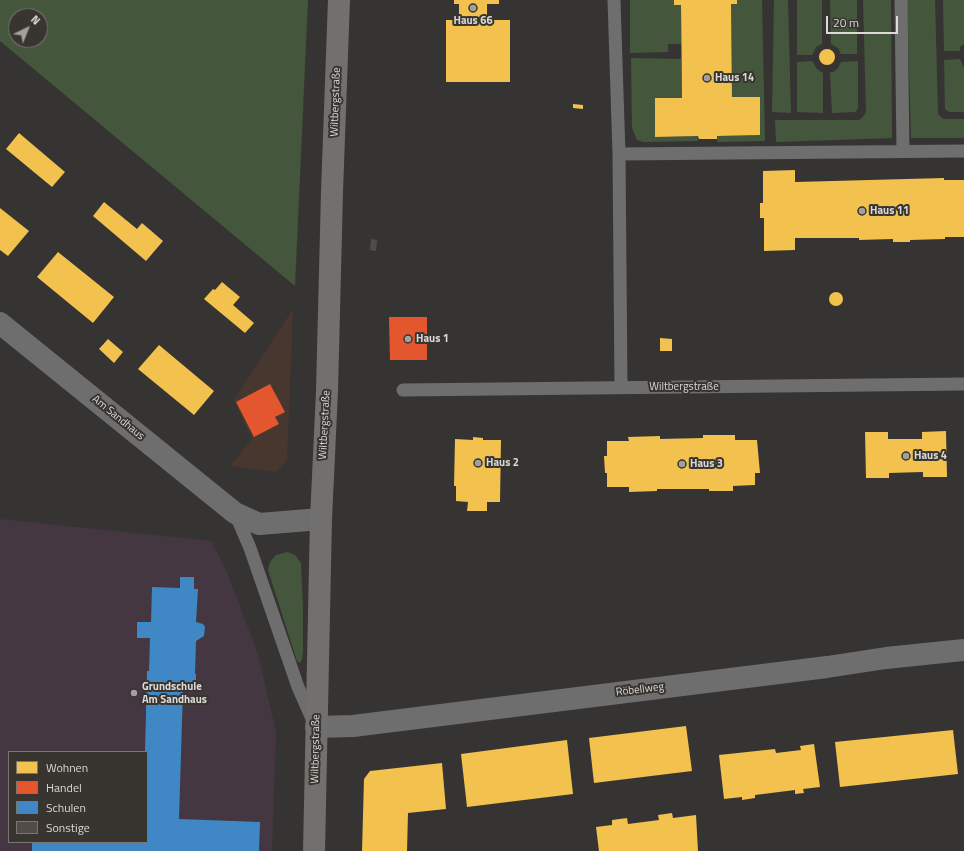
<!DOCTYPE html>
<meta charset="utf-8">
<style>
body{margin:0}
#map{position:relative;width:964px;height:851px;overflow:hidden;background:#363432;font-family:"Titillium Web",sans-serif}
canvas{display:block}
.legend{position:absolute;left:8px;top:751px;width:140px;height:92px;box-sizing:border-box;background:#383430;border:1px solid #7a7672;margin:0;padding:5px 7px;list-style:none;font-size:12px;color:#dcd9d6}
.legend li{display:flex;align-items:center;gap:8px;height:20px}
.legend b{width:20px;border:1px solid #7a7672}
.north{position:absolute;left:8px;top:8px;width:40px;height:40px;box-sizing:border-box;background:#383430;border:1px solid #7a7672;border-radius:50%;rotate:43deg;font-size:11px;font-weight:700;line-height:16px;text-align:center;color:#dcd9d6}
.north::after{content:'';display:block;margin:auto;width:14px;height:18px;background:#a29f9d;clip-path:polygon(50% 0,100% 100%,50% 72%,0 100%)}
.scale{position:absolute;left:826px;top:16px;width:72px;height:18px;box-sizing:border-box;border:2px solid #dcd9d6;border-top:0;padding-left:5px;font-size:12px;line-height:14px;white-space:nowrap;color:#dcd9d6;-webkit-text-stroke:3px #383430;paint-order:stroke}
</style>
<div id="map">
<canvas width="964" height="851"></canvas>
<ul class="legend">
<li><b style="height:11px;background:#f2c14e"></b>Wohnen</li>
<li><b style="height:11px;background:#e4572e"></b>Handel</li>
<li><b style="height:11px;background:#3f88c5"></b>Schulen</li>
<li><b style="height:11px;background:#534b48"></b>Sonstige</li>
</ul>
<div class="north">N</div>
<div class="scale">20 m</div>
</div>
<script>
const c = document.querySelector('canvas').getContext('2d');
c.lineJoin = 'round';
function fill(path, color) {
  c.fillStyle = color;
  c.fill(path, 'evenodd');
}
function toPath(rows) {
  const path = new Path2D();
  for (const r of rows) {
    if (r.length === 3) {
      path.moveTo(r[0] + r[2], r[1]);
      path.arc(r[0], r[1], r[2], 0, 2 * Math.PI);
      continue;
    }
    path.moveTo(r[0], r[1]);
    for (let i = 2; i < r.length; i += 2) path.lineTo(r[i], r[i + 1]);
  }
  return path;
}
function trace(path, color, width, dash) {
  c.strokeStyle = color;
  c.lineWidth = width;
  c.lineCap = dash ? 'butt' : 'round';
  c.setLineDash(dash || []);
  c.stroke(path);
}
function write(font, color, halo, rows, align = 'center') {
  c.font = font + ' "Titillium Web",sans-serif';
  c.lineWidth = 4;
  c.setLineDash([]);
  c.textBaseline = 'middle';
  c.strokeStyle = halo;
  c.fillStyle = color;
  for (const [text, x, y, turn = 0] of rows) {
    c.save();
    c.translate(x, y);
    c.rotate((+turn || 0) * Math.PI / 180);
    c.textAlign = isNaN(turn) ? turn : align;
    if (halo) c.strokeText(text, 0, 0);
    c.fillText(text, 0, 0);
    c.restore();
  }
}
const commercial = toPath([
 [293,309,287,461,276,472,230,466,252,439,234,400]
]);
const education = toPath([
 [0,519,211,541,226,570,258,654,276,732,272,851,0,851],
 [9,752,147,752,147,842,9,842]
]);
const green = toPath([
 [0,0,308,0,295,286,0,41],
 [16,16,40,16,40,40,16,40],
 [630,0,674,0,681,5,681,44,668,44,668,52,630,53],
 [737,0,762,0,765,141,717,142,717,136,760,135,760,97,732,97,731,4,737,4],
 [774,0,788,0,791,113,772,112],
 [797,0,822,0,822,44,816,47,812,55,797,55],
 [830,0,857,0,857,54,841,54,838,48,831,44],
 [863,0,891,0,892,138,776,142,775,120,859,120,863,117,866,112],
 [907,0,935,0,938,114,943,119,964,119,964,138,911,138],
 [943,0,964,0,964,44,960,47,960,51,944,51],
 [631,58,681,59,682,98,655,98,655,137,698,136,698,141,643,142,637,140,632,128],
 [960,59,964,68,964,112,949,112,945,109,944,60],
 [812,61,817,69,823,73,823,113,797,112,797,62],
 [858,61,858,109,855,112,832,113,830,72,834,72,838,68,841,62],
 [288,552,295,555,301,563,303,609,303,651,302,659,300,663,297,661,268,570,270,562,276,555]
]);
const homes = toPath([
 [454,0,499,0,499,4,487,4,487,20,510,20,510,82,446,82,446,20,459,20,459,4,454,4],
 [674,0,737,0,737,4,731,4,732,97,760,97,760,135,717,136,717,139,699,139,698,136,655,137,655,98,682,98,681,5,674,5],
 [827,57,8],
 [573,104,583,105,583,109,573,108],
 [19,133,65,172,52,187,6,149],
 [795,170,795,182,944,178,944,180,964,180,964,237,945,237,945,239,910,240,910,242,893,242,893,239,859,240,859,238,795,238,795,250,764,251,764,218,760,218,760,203,763,203,763,171],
 [104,202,137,229,142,223,163,241,146,261,93,216],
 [0,208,29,231,8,256,0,250],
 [58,252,114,297,93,323,37,277],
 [222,282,240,297,233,305,254,323,245,333,204,299,213,289,215,290],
 [836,299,7],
 [660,338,672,339,672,351,660,351],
 [108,339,123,352,114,363,99,349],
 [159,345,214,391,194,415,138,369],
 [946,431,947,477,923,477,923,472,889,473,889,478,866,478,865,432,888,432,888,439,922,439,922,432],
 [703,435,735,435,735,440,757,440,760,473,755,473,755,485,733,486,733,491,709,491,709,489,657,489,657,491,629,492,629,487,607,487,607,473,605,473,604,456,607,456,607,441,629,441,628,437,660,436,660,439,703,438],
 [473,437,483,438,483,440,501,440,500,502,487,502,487,511,467,511,468,502,456,501,456,486,454,486,455,439,473,440],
 [686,726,692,771,594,783,589,738],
 [953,730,958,774,840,787,835,742],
 [567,740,573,794,467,807,461,754],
 [814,744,820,787,803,789,804,793,795,794,795,790,755,795,755,798,742,800,742,797,724,799,719,755,775,749,776,753,801,750,800,746],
 [442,763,446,809,408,813,407,851,362,851,364,779,370,771],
 [672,813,673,818,696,815,698,851,599,851,596,827,612,825,612,820,627,818,628,824,659,820,658,815]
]);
const shops = toPath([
 [389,317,427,317,427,360,390,360],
 [270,384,285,412,275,417,279,424,254,437,236,402]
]);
const schools = toPath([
 [180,577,194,577,194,589,198,589,196,622,203,624,205,627,204,636,196,641,195,674,196,674,196,688,183,689,179,819,260,822,259,851,32,851,32,842,147,842,147,752,145,752,147,671,149,671,150,638,137,638,137,622,151,622,152,587,180,588]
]);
const building = toPath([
 [371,239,377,240,376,251,370,250]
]);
const service = toPath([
 [614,0,619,154,621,387],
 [901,0,903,151],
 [619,154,964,151],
 [403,390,964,384],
 [235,513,250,548,298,687,313,721]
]);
const minor = toPath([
 [0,323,235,513,259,524,321,519],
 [316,727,353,726,827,667,886,658,964,650]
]);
const secondary = toPath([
 [314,851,321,519,327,391,332,192,339,0]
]);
const markers = [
 [473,8,4,"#a29f9d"],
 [707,78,4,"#a29f9d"],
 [862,211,4,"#a29f9d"],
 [408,339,4,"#a29f9d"],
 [906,456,4,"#a29f9d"],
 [478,463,4,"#a29f9d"],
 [682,464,4,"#a29f9d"],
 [134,693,4,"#a29f9d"]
];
const poiNames = [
 ["Haus 66",473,21,"center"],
 ["Haus 14",715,78],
 ["Haus 11",870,211],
 ["Haus 1",416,339],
 ["Haus 4",914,456],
 ["Haus 2",486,463],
 ["Haus 3",690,464],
 ["Grundschule",142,687],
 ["Am Sandhaus",142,700]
];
const streetNames = [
 ["Wiltbergstraße",336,102,-88],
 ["Wiltbergstraße",684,387],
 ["Am Sandhaus",118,418,39],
 ["Wiltbergstraße",325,425,-87],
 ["Röbellweg",640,690,-7],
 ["Wiltbergstraße",316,749,-89]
];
fill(commercial, '#47372f');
fill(education, '#443741');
fill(green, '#44573c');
fill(homes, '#f2c14e');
fill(shops, '#e4572e');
fill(schools, '#3f88c5');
fill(building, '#534b48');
trace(service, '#6e6e6e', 13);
trace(minor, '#6e6e6e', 22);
trace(secondary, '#72706f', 22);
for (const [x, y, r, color] of markers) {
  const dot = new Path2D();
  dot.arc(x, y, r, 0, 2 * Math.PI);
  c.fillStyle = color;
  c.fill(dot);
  trace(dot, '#383430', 1.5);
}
write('bold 11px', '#dcd9d6', '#383430', poiNames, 'left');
write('11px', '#dcd9d6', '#383430', streetNames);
</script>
